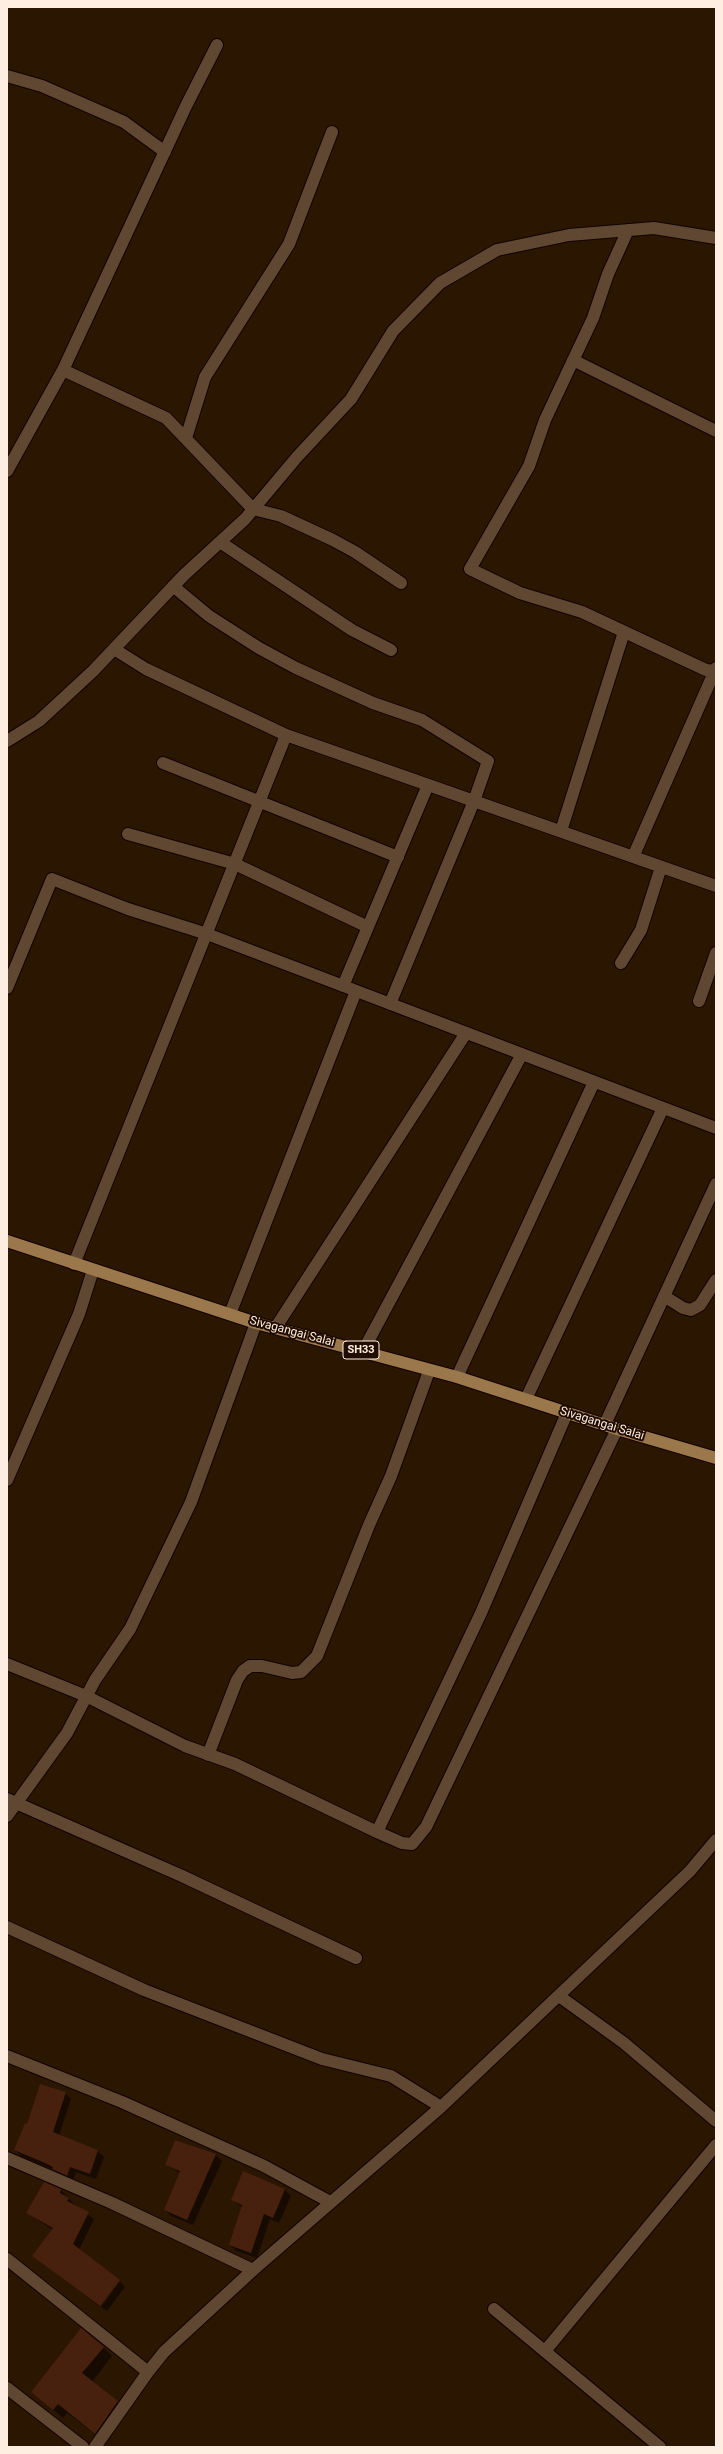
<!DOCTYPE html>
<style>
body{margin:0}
#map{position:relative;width:723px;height:2454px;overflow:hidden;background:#2b1602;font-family:Roboto,sans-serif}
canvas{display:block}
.frame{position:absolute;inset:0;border:8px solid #fdeee1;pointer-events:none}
</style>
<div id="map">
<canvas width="723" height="2454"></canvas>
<div class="frame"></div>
</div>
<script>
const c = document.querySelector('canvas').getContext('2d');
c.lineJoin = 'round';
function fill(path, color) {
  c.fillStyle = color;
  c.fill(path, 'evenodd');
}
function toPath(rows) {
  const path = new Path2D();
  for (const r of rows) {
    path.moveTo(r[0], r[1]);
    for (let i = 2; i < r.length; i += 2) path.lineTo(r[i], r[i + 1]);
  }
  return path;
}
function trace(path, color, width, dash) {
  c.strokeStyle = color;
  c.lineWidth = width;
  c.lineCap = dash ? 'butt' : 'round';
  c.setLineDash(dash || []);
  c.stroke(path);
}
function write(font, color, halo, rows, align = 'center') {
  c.font = font + ' Roboto,sans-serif';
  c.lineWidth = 4;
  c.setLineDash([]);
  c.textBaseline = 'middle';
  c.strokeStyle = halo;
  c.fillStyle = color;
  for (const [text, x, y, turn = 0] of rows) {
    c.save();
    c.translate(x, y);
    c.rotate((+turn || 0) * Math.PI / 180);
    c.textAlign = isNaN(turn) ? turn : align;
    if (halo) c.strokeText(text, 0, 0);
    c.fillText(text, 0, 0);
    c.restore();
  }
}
const shadow = toPath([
 [65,2093,71,2099,59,2136,98,2151,104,2157,96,2179,76,2172,73,2181,59,2175,52,2169,21,2156,15,2150,28,2125],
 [176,2141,216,2155,222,2161,193,2225,171,2216,165,2210,180,2173,166,2164],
 [243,2172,285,2190,291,2196,279,2223,270,2219,257,2258,236,2251,230,2245,242,2207,232,2199],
 [45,2183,61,2190,75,2205,94,2219,79,2250,118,2280,99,2306,39,2261,53,2230,27,2213],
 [120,2281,125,2287,107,2311,101,2307],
 [103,2347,112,2356,92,2382,126,2411,105,2442,67,2413,63,2418,32,2392]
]);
const building = toPath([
 [40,2084,66,2092,53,2132,98,2150,90,2174,70,2167,67,2176,52,2169,53,2167,45,2163,14,2150,25,2123,27,2124],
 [175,2140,216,2154,187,2220,164,2210,180,2171,165,2165],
 [243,2171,285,2189,273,2218,264,2214,251,2253,229,2245,242,2205,231,2200],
 [44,2182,61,2189,60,2193,69,2198,67,2201,89,2212,73,2244,120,2280,100,2306,32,2256,53,2228,26,2213],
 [81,2328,104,2347,82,2373,118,2401,95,2434,58,2404,53,2410,31,2392]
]);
const minor = toPath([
 [7,76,42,86,124,122,165,152],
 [628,230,608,274,593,318,545,420,529,466,470,569,520,593,582,612,706,670,716,671],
 [573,360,716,431],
 [63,370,166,418,253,509,281,516,333,540,355,552,401,583],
 [186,438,205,377,289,244,332,132],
 [7,471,63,370,186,106,217,45],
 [220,542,352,630,391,650],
 [173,586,209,616,259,648,296,668,373,703,422,720,488,761,474,801,390,1004],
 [114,649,146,669,286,735],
 [7,741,39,721,93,671,184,575,245,519,297,457,351,399,393,331,440,283,497,250,569,235,654,228,716,238],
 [163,763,398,857],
 [561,831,624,632],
 [128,834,235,864,368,927],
 [633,857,716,668],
 [621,963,641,930,661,867],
 [343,986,428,785],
 [7,988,52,879,128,909,207,934,716,1128],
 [699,1001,716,953],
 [74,1264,286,735,716,886],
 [664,1296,683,1308,691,1310,700,1305,716,1280],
 [230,1314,356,991],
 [276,1327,466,1033],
 [363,1351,522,1054],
 [457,1377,594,1082],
 [526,1399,663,1108],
 [605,1424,716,1184],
 [7,1480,79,1314,93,1270],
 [7,1664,86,1696,185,1746,235,1764,377,1832,402,1843,412,1844,426,1827,617,1429],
 [208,1755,237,1680,243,1671,250,1666,262,1666,292,1673,301,1672,317,1656,369,1525,391,1476,429,1371],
 [7,1799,182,1876,356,1958],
 [7,1816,67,1733,95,1680,130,1629,191,1502,256,1323],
 [377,1832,481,1613,567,1413],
 [7,1927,144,1990,322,2059,391,2076,441,2107],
 [559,1996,624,2043,716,2121],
 [7,2056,122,2102,264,2166,330,2202],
 [7,2158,112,2203,253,2270],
 [7,2259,148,2372],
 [494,2309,660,2447],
 [545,2351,716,2145],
 [7,2388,83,2447],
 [95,2447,148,2372,164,2352,253,2270,441,2107,690,1871,716,1840]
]);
const major = toPath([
 [7,1241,256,1323,457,1377,617,1429,716,1458]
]);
const shields = [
 [361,1350,36]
];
const shieldNames = [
 ["SH33",361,1350]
];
const streetNames = [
 ["Sivagangai Salai",292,1332,15],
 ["Sivagangai Salai",602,1424,17]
];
fill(shadow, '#0007');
fill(building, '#47200e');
trace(minor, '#130200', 14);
trace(major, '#130200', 14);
trace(minor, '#604731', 12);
trace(major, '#9b784b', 12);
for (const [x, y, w] of shields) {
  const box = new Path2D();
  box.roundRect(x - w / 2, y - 9, w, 18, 3);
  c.fillStyle = '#210d00';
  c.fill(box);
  trace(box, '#fdeee1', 1);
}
write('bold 11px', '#fdeee1', null, shieldNames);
write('12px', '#fdeee1', '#210d00', streetNames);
</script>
